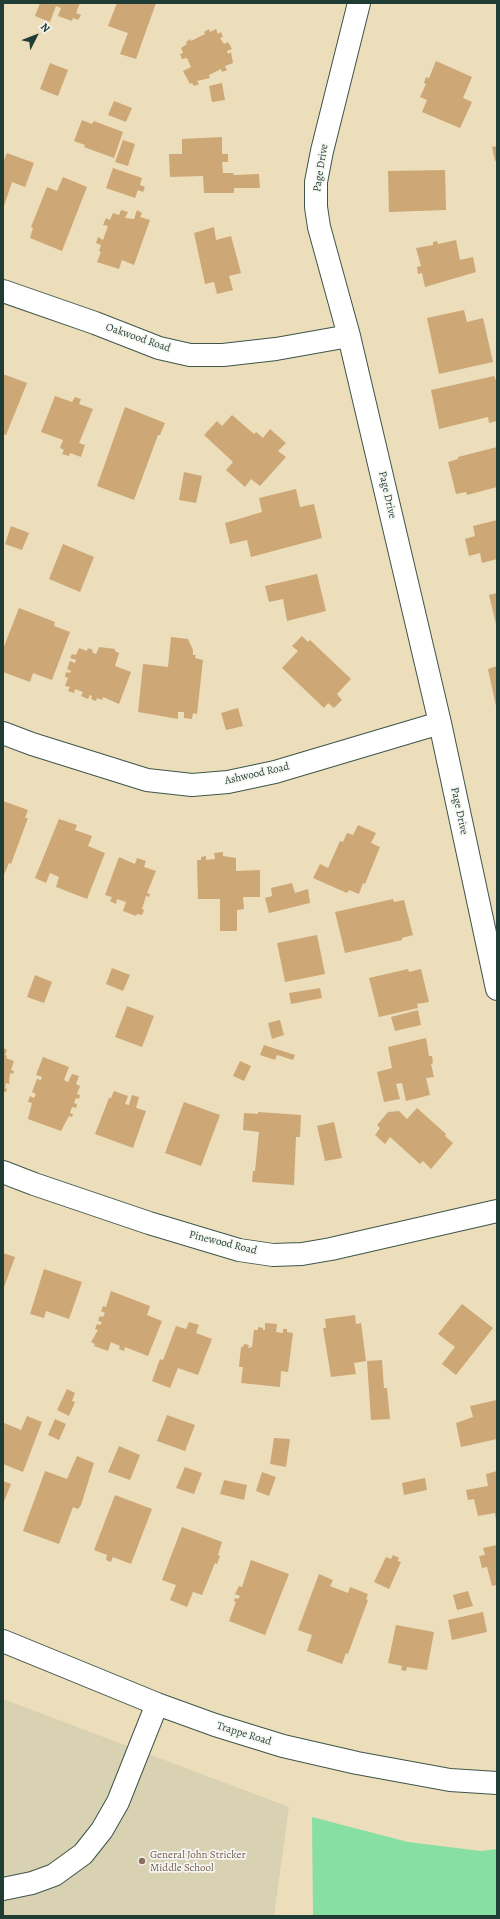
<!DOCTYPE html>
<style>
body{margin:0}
#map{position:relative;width:500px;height:1919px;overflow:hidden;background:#ecdebb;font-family:Alegreya,serif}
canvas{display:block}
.frame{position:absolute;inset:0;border:4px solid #1f3d34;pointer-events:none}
.north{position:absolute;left:16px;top:16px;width:40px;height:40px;-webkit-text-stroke:3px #f6f6f2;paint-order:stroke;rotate:48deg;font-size:11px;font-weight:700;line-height:16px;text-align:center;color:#1f3d34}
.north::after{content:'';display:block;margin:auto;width:14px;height:18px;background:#1f3d34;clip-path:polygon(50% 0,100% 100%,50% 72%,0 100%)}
</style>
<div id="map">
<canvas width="500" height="1919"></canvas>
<div class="frame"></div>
<div class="north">N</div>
</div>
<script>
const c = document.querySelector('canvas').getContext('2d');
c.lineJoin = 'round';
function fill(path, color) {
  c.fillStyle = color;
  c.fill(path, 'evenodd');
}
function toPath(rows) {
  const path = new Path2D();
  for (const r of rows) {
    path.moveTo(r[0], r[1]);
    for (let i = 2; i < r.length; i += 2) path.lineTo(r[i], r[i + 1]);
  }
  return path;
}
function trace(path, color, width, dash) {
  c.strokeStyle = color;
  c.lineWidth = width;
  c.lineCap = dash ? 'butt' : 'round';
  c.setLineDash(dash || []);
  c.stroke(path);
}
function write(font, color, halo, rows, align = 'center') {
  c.font = font + ' Alegreya,serif';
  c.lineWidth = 3.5;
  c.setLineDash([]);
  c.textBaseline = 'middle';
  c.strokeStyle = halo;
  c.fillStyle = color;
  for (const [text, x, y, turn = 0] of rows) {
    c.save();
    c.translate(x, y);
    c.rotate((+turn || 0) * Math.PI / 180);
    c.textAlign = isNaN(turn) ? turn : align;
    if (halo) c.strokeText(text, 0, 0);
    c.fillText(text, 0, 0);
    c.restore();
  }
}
const built = toPath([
 [3,1699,289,1807,274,1916,3,1916]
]);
const green = toPath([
 [312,1817,408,1842,481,1851,497,1849,497,1916,313,1916]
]);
const building = toPath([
 [40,3,80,3,76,13,81,15,78,20,73,18,72,21,58,16,61,8,56,6,50,22,35,16],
 [117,3,156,3,136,59,120,54,128,33,108,26],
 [209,29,210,32,216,29,218,34,221,32,223,37,220,38,224,44,228,42,232,49,227,51,228,54,231,52,233,63,225,66,227,70,222,72,221,69,209,75,210,78,197,81,199,84,194,86,192,83,190,84,183,71,191,67,187,58,182,59,180,54,183,53,181,48,187,44,186,42,190,39,191,41,205,34,204,32],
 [436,61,472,77,463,98,472,102,460,128,422,112,427,100,420,97,426,84,424,83,426,77,429,78],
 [50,63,68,70,58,96,40,89],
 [222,83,225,100,212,102,209,86],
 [114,101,132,108,126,122,108,115],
 [82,120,92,124,94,121,123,132,114,158,84,147,85,145,74,141],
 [222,137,222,154,228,154,228,162,222,162,223,173,234,173,233,175,259,174,260,188,234,188,234,193,204,193,203,176,170,177,169,154,182,154,182,139],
 [123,140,135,144,128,166,115,162],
 [497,146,497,160,495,161,492,147],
 [7,153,34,163,25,187,12,182,3,209,3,162],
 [113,168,142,178,140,185,145,187,143,192,138,190,135,198,106,188],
 [445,170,446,210,389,212,388,171],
 [63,177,87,187,62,251,30,238,33,228,31,227,47,187,57,191],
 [121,210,128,212,125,218,134,219,137,210,142,213,140,217,150,220,134,265,122,260,119,269,97,262,101,252,99,251,101,245,96,243,98,237,103,240,108,226,103,225,106,218,110,220,113,213,119,215],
 [214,227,216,240,231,236,241,273,229,276,233,290,217,294,214,282,205,284,194,233],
 [456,240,460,260,473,257,476,272,425,287,422,273,418,274,417,267,421,266,416,248,433,245,433,242,437,241,438,244],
 [464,310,467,322,483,318,493,362,439,374,427,318],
 [3,374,27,383,6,435,3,434],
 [494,376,497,383,497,421,489,423,488,417,439,429,431,390],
 [55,396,72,402,75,397,81,399,79,404,93,409,79,443,85,445,81,457,70,453,69,456,62,454,64,450,60,448,63,440,41,432],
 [125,407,165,423,160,435,158,435,134,500,97,486],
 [232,415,254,434,256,432,263,438,270,429,286,443,278,451,286,457,260,486,251,479,245,487,226,470,233,462,204,435,217,421,222,426],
 [497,447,497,487,467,495,466,492,456,494,448,462,458,459,458,457],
 [184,472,202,476,196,503,179,500],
 [296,489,300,507,314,504,322,538,251,557,247,540,230,544,225,523,262,512,259,498],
 [497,520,497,559,482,563,480,553,469,556,465,539,475,536,473,526],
 [11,526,29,533,22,550,5,544],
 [63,544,94,557,80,592,49,579],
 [317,574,326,611,287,621,283,599,269,602,265,586],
 [497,593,497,624,496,624,489,595],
 [19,608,55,622,54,626,70,632,52,680,33,673,30,682,3,672,3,649],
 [302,636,308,642,310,640,351,679,337,694,342,700,334,708,328,703,324,708,282,668,298,651,292,646],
 [171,637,188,639,193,650,193,655,196,655,195,658,203,660,197,714,193,713,192,719,184,718,184,712,178,712,178,719,138,712,143,664,168,667],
 [99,647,115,649,115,651,119,653,115,666,131,672,119,704,103,697,102,700,97,698,96,701,91,699,92,696,90,695,88,699,81,696,83,692,75,689,74,693,68,691,70,687,65,686,68,678,65,677,66,672,70,673,71,671,67,669,70,661,75,663,76,660,70,658,72,654,76,655,79,648,87,651,88,648,93,650,92,652,96,654],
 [497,666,497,706,496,706,488,669],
 [238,708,243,726,226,730,221,713],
 [3,801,28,810,25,818,28,818,11,864,9,863,3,877],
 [59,819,77,825,75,830,92,836,88,846,105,853,87,899,56,887,59,877,50,873,46,883,35,878],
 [358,825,376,833,371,843,380,847,365,884,363,883,359,894,349,890,347,893,313,878,320,864,328,868,340,841,343,842,347,833,353,835],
 [223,852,223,856,236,858,236,871,260,870,260,897,243,897,244,909,237,910,237,931,220,931,220,899,198,899,197,860,201,860,201,857,206,856,206,860,215,859,214,853],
 [119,857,135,864,137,858,146,861,144,867,156,871,147,893,150,894,149,897,146,896,142,909,144,910,142,915,137,914,136,916,123,911,126,902,117,899,116,904,110,901,112,897,105,895],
 [292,883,295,893,308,889,310,903,269,913,265,898,272,896,271,888],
 [393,899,394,902,404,900,413,935,402,938,402,940,345,953,335,912],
 [317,935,325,974,285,982,277,943],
 [112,968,130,975,123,991,106,984],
 [408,969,409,972,421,969,429,1002,417,1004,418,1008,379,1017,369,978],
 [35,975,52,982,44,1003,27,997],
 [320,988,322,998,291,1004,289,993],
 [127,1006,154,1016,142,1047,115,1037],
 [418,1010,421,1025,395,1031,391,1017],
 [280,1020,284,1035,272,1039,268,1023],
 [426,1038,429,1056,432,1056,433,1063,431,1064,434,1077,426,1078,430,1095,406,1101,402,1083,396,1084,400,1099,384,1102,377,1072,392,1068,388,1047],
 [264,1045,295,1055,293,1060,277,1055,275,1060,260,1055],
 [3,1048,7,1050,5,1055,7,1056,6,1058,14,1061,11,1070,14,1071,13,1074,10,1073,9,1084,6,1083,5,1088,7,1089,6,1092,3,1092],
 [43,1057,69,1067,64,1080,68,1082,72,1074,79,1076,76,1084,80,1086,77,1094,80,1095,79,1099,76,1098,74,1103,77,1104,76,1108,72,1107,70,1113,73,1114,72,1117,69,1116,61,1131,28,1119,32,1103,28,1102,30,1096,34,1098,36,1094,32,1092,37,1079,41,1080,42,1077,36,1075],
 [240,1061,251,1066,244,1081,233,1076],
 [114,1091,128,1096,125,1104,129,1105,132,1095,139,1097,136,1108,146,1111,133,1148,95,1134,109,1098,111,1098],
 [184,1102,220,1115,201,1166,165,1153],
 [417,1108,446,1134,445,1136,453,1143,431,1169,423,1161,420,1164,390,1137,385,1144,375,1135,380,1128,377,1125,388,1112,399,1111,407,1119],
 [258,1112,301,1115,300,1137,296,1137,294,1185,252,1182,253,1171,255,1171,259,1132,243,1130,244,1113,258,1114],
 [334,1122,342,1158,325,1161,317,1126],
 [3,1253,15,1257,3,1290],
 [44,1269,82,1282,69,1319,46,1311,44,1318,30,1314],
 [111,1291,150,1306,147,1315,162,1321,148,1356,125,1347,124,1351,119,1349,120,1346,111,1342,108,1351,94,1346,95,1344,91,1342,98,1330,95,1329,97,1324,100,1325,102,1322,98,1321,100,1316,103,1317,105,1313,101,1311,103,1306,106,1307],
 [462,1304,493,1328,456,1375,442,1364,455,1347,438,1334],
 [355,1315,356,1324,361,1323,366,1361,354,1363,356,1374,331,1377,323,1328,326,1328,325,1319],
 [189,1322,199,1325,196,1333,212,1339,198,1375,178,1368,170,1388,152,1381,160,1359,163,1360,176,1326,186,1329],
 [265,1323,277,1324,276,1332,283,1333,283,1329,287,1329,287,1332,293,1333,288,1372,281,1371,280,1387,241,1383,243,1367,239,1367,241,1347,243,1347,244,1344,249,1345,248,1348,252,1347,254,1330,258,1330,258,1327,263,1328,263,1330,265,1330],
 [382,1360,384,1388,387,1388,390,1419,371,1420,367,1361],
 [67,1389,75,1393,72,1401,75,1402,69,1416,57,1410],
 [497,1400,497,1439,461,1447,456,1423,473,1417,470,1406],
 [167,1415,195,1425,185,1451,157,1441],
 [27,1416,42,1422,23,1472,3,1464,3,1427,4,1423,21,1430],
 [55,1419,66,1424,59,1440,48,1435],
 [274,1438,290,1439,286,1467,270,1464],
 [119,1446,140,1455,130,1480,108,1472],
 [77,1456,94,1463,81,1505,78,1509,73,1507,59,1544,23,1531,45,1471,67,1479],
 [185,1467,202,1473,194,1494,176,1488],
 [497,1471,497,1520,496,1520,495,1513,478,1516,474,1499,468,1500,466,1490,488,1486,486,1474],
 [262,1472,276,1477,269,1496,256,1491],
 [425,1478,427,1490,404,1495,402,1483],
 [224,1480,247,1485,244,1500,220,1494],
 [3,1481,11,1484,3,1504],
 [115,1495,152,1509,131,1564,113,1557,111,1562,106,1560,107,1555,94,1550],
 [182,1527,222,1542,218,1555,220,1556,217,1564,215,1563,202,1595,193,1592,187,1607,170,1600,176,1585,162,1580],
 [497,1545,497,1585,492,1586,487,1567,482,1568,479,1556,485,1555,483,1548],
 [393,1555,399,1558,398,1561,401,1562,389,1589,374,1582,386,1557,391,1559],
 [251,1560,289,1574,265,1635,229,1621,236,1602,234,1601,235,1598,238,1599,240,1596,235,1594,239,1586,242,1587],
 [319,1574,333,1580,330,1586,348,1593,350,1587,368,1594,366,1599,368,1600,348,1654,346,1653,342,1664,307,1651,312,1635,298,1630],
 [468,1591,473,1606,457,1610,453,1595],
 [483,1612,487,1632,452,1640,448,1620],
 [396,1625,434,1632,427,1670,407,1667,406,1671,401,1670,402,1666,388,1663]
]);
const minor = toPath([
 [359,3,322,151,316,182,316,207,319,227,349,336,440,723,497,989],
 [3,291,95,323,159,348,190,355,223,355,276,349,349,336],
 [3,733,32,744,147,780,192,785,228,782,275,772,440,723],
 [3,1172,34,1184,149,1223,239,1250,273,1255,302,1254,331,1249,497,1211],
 [3,1641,157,1704,215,1725,283,1746,357,1763,450,1780,497,1783],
 [3,1889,32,1883,54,1875,83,1854,102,1830,118,1802,157,1704]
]);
const markers = [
 [142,1861,4,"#8d6e63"]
];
const streetNames = [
 ["Page Drive",321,168,-81],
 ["Oakwood Road",138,338,19],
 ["Page Drive",387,495,77],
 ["Ashwood Road",257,774,-13],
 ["Page Drive",459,811,78],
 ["Pinewood Road",223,1243,14],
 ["Trappe Road",244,1734,17]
];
const educationNames = [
 ["General John Stricker",150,1855],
 ["Middle School",150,1868]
];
fill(built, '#d8d2b2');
fill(green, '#88dfa3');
fill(building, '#cda776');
trace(minor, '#3e5548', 24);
trace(minor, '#fff', 22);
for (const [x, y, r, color] of markers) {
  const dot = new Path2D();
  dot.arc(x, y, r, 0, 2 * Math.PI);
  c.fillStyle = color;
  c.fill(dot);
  trace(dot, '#f6f6f2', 1.5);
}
write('11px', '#1f3d34', '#f6f6f2', streetNames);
write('11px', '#785e54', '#f6f6f2', educationNames, 'left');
</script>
